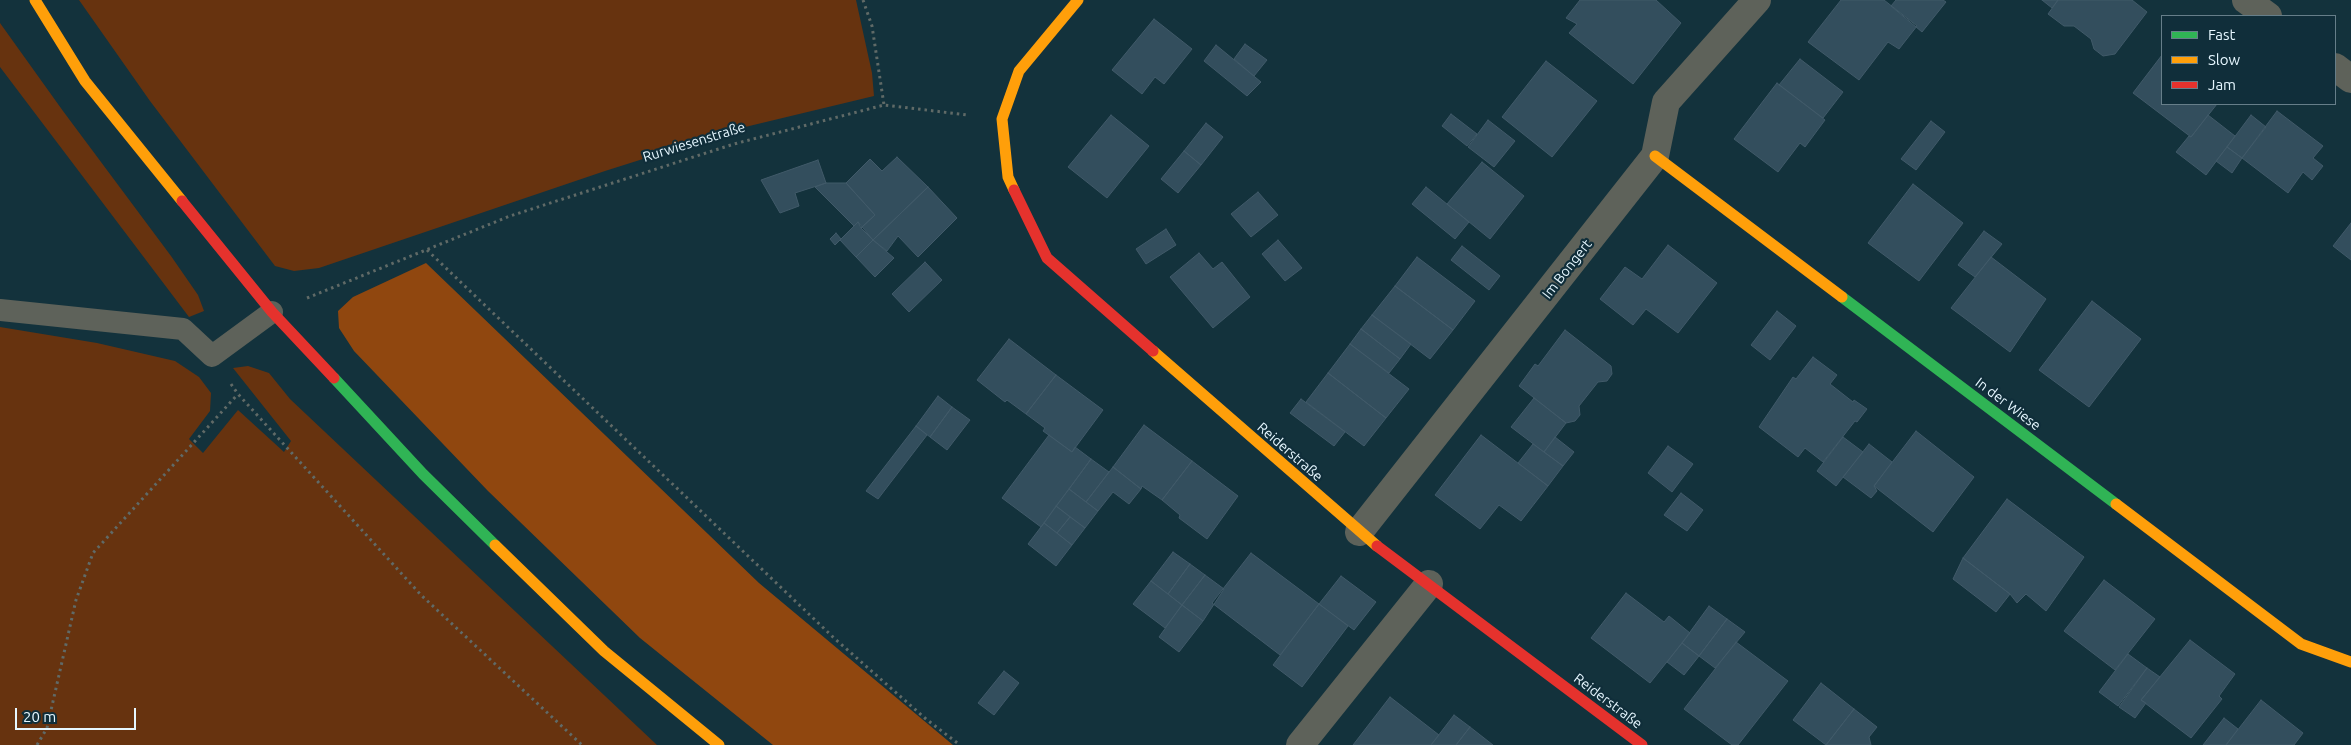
<!DOCTYPE html>
<meta charset="utf-8">
<style>
body{margin:0}
#map{position:relative;width:2351px;height:745px;overflow:hidden;background:#13323c;font-family:Ubuntu,sans-serif}
canvas{display:block}
.legend{position:absolute;left:2161px;top:15px;width:175px;height:90px;box-sizing:border-box;background:#102e3a;border:1px solid #667e89;margin:0;padding:6px 9px;list-style:none;font-size:15px;color:#e6f7ff}
.legend li{display:flex;align-items:center;gap:10px;height:25px}
.legend b{width:25px;border:1px solid #667e89}
.scale{position:absolute;left:15px;top:708px;width:121px;height:22px;box-sizing:border-box;border:2px solid #e6f7ff;border-top:0;padding-left:6px;font-size:15px;line-height:18px;white-space:nowrap;color:#e6f7ff;-webkit-text-stroke:4px #102e3a;paint-order:stroke}
</style>
<div id="map">
<canvas width="2351" height="745"></canvas>
<ul class="legend">
<li><b style="height:6px;background:#30b455"></b>Fast</li>
<li><b style="height:6px;background:#ff9f0a"></b>Slow</li>
<li><b style="height:6px;background:#e5322d"></b>Jam</li>
</ul>
<div class="scale">20 m</div>
</div>
<script>
const c = document.querySelector('canvas').getContext('2d');
c.lineJoin = 'round';
function fill(path, color) {
  c.fillStyle = color;
  c.fill(path, 'evenodd');
}
function toPath(rows) {
  const path = new Path2D();
  for (const r of rows) {
    path.moveTo(r[0], r[1]);
    for (let i = 2; i < r.length; i += 2) path.lineTo(r[i], r[i + 1]);
  }
  return path;
}
function trace(path, color, width, dash) {
  c.strokeStyle = color;
  c.lineWidth = width;
  c.lineCap = dash ? 'butt' : 'round';
  c.setLineDash(dash || []);
  c.stroke(path);
}
function write(font, color, halo, rows, align = 'center') {
  c.font = font + ' Ubuntu,sans-serif';
  c.lineWidth = 4.5;
  c.setLineDash([]);
  c.textBaseline = 'middle';
  c.strokeStyle = halo;
  c.fillStyle = color;
  for (const [text, x, y, turn = 0] of rows) {
    c.save();
    c.translate(x, y);
    c.rotate((+turn || 0) * Math.PI / 180);
    c.textAlign = isNaN(turn) ? turn : align;
    if (halo) c.strokeText(text, 0, 0);
    c.fillText(text, 0, 0);
    c.restore();
  }
}
const green = toPath([
 [79,0,856,0,872,73,874,96,741,128,605,171,319,268,294,271,275,266,150,101],
 [0,23,63,111,171,256,198,295,204,311,189,317,0,67],
 [0,327,97,343,175,361,199,377,211,393,210,411,189,439,203,453,238,410,284,452,291,441,233,368,248,366,269,373,290,399,657,745,0,745]
]);
const forest = toPath([
 [426,263,759,583,953,745,773,745,640,638,488,491,354,351,339,328,338,311,353,297]
]);
const building = toPath([
 [1580,0,1656,0,1681,23,1633,84,1569,33,1577,24,1566,18,1580,0],
 [1841,0,1884,0,1917,26,1899,49,1888,42,1859,80,1808,42,1841,0],
 [1896,0,1943,0,1946,2,1922,32,1891,6,1896,0],
 [2042,0,2058,0,2052,8,2042,0],
 [2058,0,2132,0,2147,12,2115,54,2103,56,2094,49,2091,39,2074,26,2064,26,2048,14,2058,0],
 [1154,19,1192,49,1164,84,1155,77,1142,94,1112,70,1154,19],
 [1245,44,1267,60,1254,76,1234,59,1245,44],
 [1216,45,1261,82,1247,96,1204,61,1216,45],
 [2162,55,2162,104,2217,104,2191,137,2133,93,2162,55],
 [1800,59,1843,92,1823,118,1779,85,1800,59],
 [1546,61,1597,101,1552,157,1502,117,1546,61],
 [1777,83,1825,120,1805,147,1800,143,1778,172,1734,139,1777,83],
 [2277,111,2323,146,2313,158,2323,166,2312,180,2303,172,2288,193,2242,158,2277,111],
 [1451,114,1477,134,1467,146,1442,126,1451,114],
 [1111,115,1149,146,1107,198,1068,167,1111,115],
 [2208,115,2235,136,2206,175,2176,152,2189,136,2191,137,2208,115],
 [2251,115,2266,127,2242,158,2227,147,2251,115],
 [1488,120,1515,141,1494,167,1468,147,1488,120],
 [1931,121,1945,132,1916,170,1901,159,1931,121],
 [1206,123,1223,137,1201,165,1184,151,1206,123],
 [2227,147,2242,158,2232,173,2216,161,2227,147],
 [1184,151,1201,165,1178,193,1161,179,1184,151],
 [897,157,928,187,873,240,861,228,875,215,846,183,870,159,882,171,897,157],
 [818,160,826,183,795,193,799,206,780,213,761,180,818,160],
 [1482,162,1524,196,1490,239,1447,204,1482,162],
 [826,183,846,183,875,215,861,228,858,222,854,226,815,187,826,183],
 [1913,184,1963,223,1919,281,1868,243,1913,184],
 [928,187,957,218,918,257,898,236,887,251,873,240,928,187],
 [1426,187,1469,222,1455,239,1412,204,1426,187],
 [1258,192,1278,215,1251,237,1231,214,1258,192],
 [858,222,873,240,856,257,840,240,858,222],
 [2351,223,2351,260,2333,246,2351,223],
 [1166,229,1176,245,1146,264,1136,249,1166,229],
 [1984,231,2002,244,1975,277,1958,265,1984,231],
 [836,233,841,239,835,245,830,239,836,233],
 [873,240,894,258,875,277,856,257,873,240],
 [1278,240,1302,268,1285,281,1262,254,1278,240],
 [1668,245,1717,283,1678,333,1646,309,1633,325,1600,299,1625,267,1642,279,1668,245],
 [1462,246,1500,276,1489,290,1451,260,1462,246],
 [1199,253,1213,269,1222,262,1250,297,1213,328,1170,277,1199,253],
 [1417,257,1475,301,1453,330,1395,286,1417,257],
 [1991,257,2046,299,2010,352,1951,308,1991,257],
 [925,262,942,280,909,312,892,294,925,262],
 [1395,286,1453,330,1430,359,1372,315,1395,286],
 [2092,301,2141,339,2089,407,2039,370,2092,301],
 [1777,311,1796,326,1770,360,1751,345,1777,311],
 [1372,315,1411,344,1400,359,1361,329,1372,315],
 [1361,329,1400,359,1389,373,1350,344,1361,329],
 [1565,330,1611,366,1612,374,1607,381,1598,382,1579,406,1580,415,1575,421,1566,423,1519,386,1535,364,1538,366,1565,330],
 [1009,339,1056,375,1026,414,1007,400,1005,402,977,380,1009,339],
 [1350,344,1409,389,1386,418,1328,373,1350,344],
 [1813,357,1837,375,1830,384,1853,402,1854,400,1867,409,1857,422,1855,421,1823,462,1805,448,1798,457,1759,427,1793,377,1796,379,1813,357],
 [1328,373,1386,418,1364,446,1306,402,1328,373],
 [1056,375,1103,410,1072,452,1043,431,1045,428,1026,414,1056,375],
 [938,396,952,407,930,437,916,426,938,396],
 [1534,398,1566,423,1544,452,1511,427,1534,398],
 [1301,399,1345,432,1334,446,1290,413,1301,399],
 [952,407,970,420,947,450,930,437,952,407],
 [1144,425,1192,461,1162,500,1142,486,1141,489,1113,467,1144,425],
 [916,426,927,435,878,499,866,491,916,426],
 [1916,431,1974,477,1933,532,1874,486,1916,431],
 [1049,435,1072,452,1075,447,1091,459,1041,527,1002,498,1049,435],
 [1481,435,1548,486,1521,521,1499,505,1480,529,1435,495,1481,435],
 [1555,437,1574,452,1563,466,1544,452,1555,437],
 [1843,437,1863,452,1836,486,1817,471,1843,437],
 [1533,444,1563,466,1548,486,1518,463,1533,444],
 [1869,444,1892,462,1874,486,1877,491,1871,498,1843,477,1869,444],
 [1668,446,1693,464,1672,492,1648,473,1668,446],
 [1091,459,1109,472,1086,502,1069,489,1091,459],
 [1192,461,1238,496,1207,539,1179,518,1180,515,1162,500,1192,461],
 [1113,467,1141,489,1129,504,1113,492,1098,511,1086,502,1113,467],
 [1069,489,1098,511,1085,528,1056,506,1069,489],
 [1681,493,1703,510,1687,531,1664,515,1681,493],
 [2007,499,2084,557,2046,611,2026,594,2017,603,2010,594,1963,558,2007,499],
 [1056,506,1070,517,1057,533,1044,523,1056,506],
 [1070,517,1085,528,1072,545,1057,533,1070,517],
 [1044,523,1072,545,1056,566,1028,544,1044,523],
 [1173,552,1190,564,1168,594,1151,581,1173,552],
 [1251,553,1319,604,1280,655,1212,603,1251,553],
 [1963,558,2010,594,1996,612,1953,579,1963,558],
 [1190,564,1205,575,1182,605,1168,594,1190,564],
 [1205,575,1224,589,1203,621,1182,605,1205,575],
 [1341,576,1376,602,1354,630,1319,604,1341,576],
 [2104,580,2155,619,2115,670,2064,631,2104,580],
 [1151,581,1182,605,1165,628,1133,604,1151,581],
 [1626,593,1664,622,1669,616,1690,633,1650,683,1591,638,1626,593],
 [1319,604,1348,626,1302,687,1273,665,1319,604],
 [1182,605,1203,621,1179,652,1159,637,1182,605],
 [1709,606,1727,619,1699,656,1682,643,1709,606],
 [1727,619,1745,632,1715,668,1699,656,1727,619],
 [2190,640,2235,674,2219,696,2222,699,2191,738,2141,700,2190,640],
 [1736,642,1788,681,1738,745,1732,745,1684,709,1736,642],
 [1682,643,1699,656,1684,675,1667,662,1682,643],
 [2128,654,2147,668,2118,706,2099,692,2128,654],
 [2147,668,2160,677,2141,700,2146,703,2135,718,2119,707,2147,668],
 [1004,671,1019,683,994,715,978,703,1004,671],
 [1821,683,1854,709,1826,745,1793,720,1821,683],
 [1390,697,1439,735,1431,745,1353,745,1390,697],
 [2261,700,2303,733,2294,745,2226,745,2261,700],
 [1854,709,1877,727,1869,737,1871,745,1826,745,1854,709],
 [1454,715,1470,727,1456,745,1431,745,1454,715],
 [2224,718,2238,729,2226,745,2203,745,2224,718],
 [1470,727,1493,745,1456,745,1470,727]
]);
const path = toPath([
 [863,0,872,26,884,105],
 [427,250,834,638,926,719,960,745],
 [307,298,510,216,734,144,884,105,968,115],
 [231,384,238,394,421,595,582,745],
 [37,745,47,728,76,600,93,553,238,394]
]);
const lane = toPath([
 [0,310,183,329,212,356,272,312]
]);
const street = toPath([
 [2246,0,2268,16],
 [2335,67,2351,79],
 [1359,532,1655,156,1666,102,1757,0],
 [1300,745,1429,584]
]);
const fast = toPath([
 [1842,297,2116,504],
 [334,378,423,474,495,545]
]);
const slow = toPath([
 [35,0,85,81,182,201],
 [1655,156,1842,297],
 [1014,190,1008,177,1002,119,1019,71,1078,0],
 [1153,351,1377,546],
 [2116,504,2301,644,2351,662],
 [495,545,604,651,719,745]
]);
const jam = toPath([
 [1014,190,1047,258,1153,351],
 [182,201,272,312,334,378],
 [1377,546,1642,745]
]);
const streetNames = [
 ["Rurwiesenstraße",694,142,-17],
 ["Im Bongert",1567,269,-52],
 ["In der Wiese",2008,404,37],
 ["Reiderstraße",1290,452,41],
 ["Reiderstraße",1608,701,37]
];
fill(green, '#67330f');
fill(forest, '#90470f');
fill(building, '#334e5d');
trace(building, '#415a69', 1);
trace(path, '#606a67', 3, [2.5, 4]);
trace(lane, '#5e625a', 22);
trace(street, '#5e625a', 28);
trace(fast, '#30b455', 11);
trace(slow, '#ff9f0a', 11);
trace(jam, '#e5322d', 11);
write('14px', '#e6f7ff', '#102e3a', streetNames);
</script>
